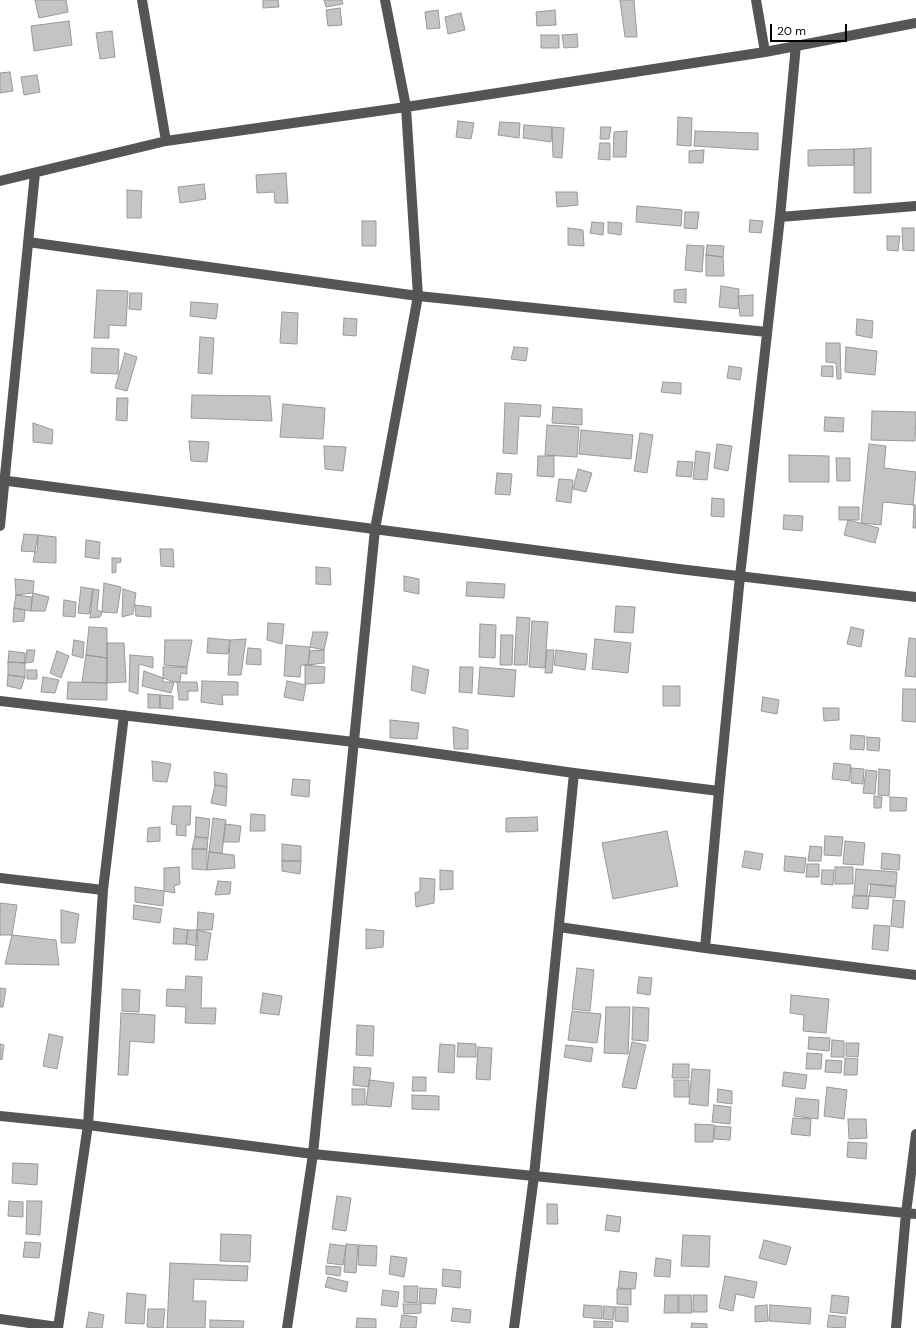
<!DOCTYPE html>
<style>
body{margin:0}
#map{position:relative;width:916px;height:1328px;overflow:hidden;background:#fff;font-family:"DM Sans",sans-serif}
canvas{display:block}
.scale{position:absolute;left:770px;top:24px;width:77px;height:18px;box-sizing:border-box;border:2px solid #000;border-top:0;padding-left:5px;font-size:12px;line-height:14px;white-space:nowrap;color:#000;-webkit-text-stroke:3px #fff;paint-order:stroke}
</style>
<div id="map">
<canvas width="916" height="1328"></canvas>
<div class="scale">20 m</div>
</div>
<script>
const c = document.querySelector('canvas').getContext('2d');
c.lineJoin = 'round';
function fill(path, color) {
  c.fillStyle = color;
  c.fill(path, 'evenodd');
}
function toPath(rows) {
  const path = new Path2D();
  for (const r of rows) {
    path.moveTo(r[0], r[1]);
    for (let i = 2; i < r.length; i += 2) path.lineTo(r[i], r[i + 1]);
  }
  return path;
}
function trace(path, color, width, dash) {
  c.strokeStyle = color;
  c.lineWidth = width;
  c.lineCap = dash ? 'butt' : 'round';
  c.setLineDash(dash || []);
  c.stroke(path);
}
const building = toPath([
 [35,0,66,0,68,12,39,18,35,0],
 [263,0,278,0,279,7,263,8,263,0],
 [324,0,342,0,343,4,326,7,324,0],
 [620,0,634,0,637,37,625,37,620,0],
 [340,8,342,25,328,26,326,10,340,8],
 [438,10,440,28,427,29,425,12,438,10],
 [555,10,556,25,537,26,536,12,555,10],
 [461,13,465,30,448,34,445,17,461,13],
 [69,21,72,45,34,51,31,26,69,21],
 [112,31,115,57,100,59,96,33,112,31],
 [577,34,578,47,564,48,562,35,577,34],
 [541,35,559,35,559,48,541,48,541,35],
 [10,72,13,91,0,93,0,73,10,72],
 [37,75,40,92,24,95,21,77,37,75],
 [678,117,692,118,691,146,677,145,678,117],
 [458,121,474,123,471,139,456,137,458,121],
 [500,122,520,123,519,138,498,135,500,122],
 [524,125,552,127,551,142,523,138,524,125],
 [552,127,564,128,562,158,553,157,552,127],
 [601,127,611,127,609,139,600,139,601,127],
 [627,131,626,157,613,157,614,132,627,131],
 [695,131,758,133,758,150,694,146,695,131],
 [600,143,610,143,610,160,598,159,600,143],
 [871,148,871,193,854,193,854,149,871,148],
 [854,149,854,165,808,166,808,150,854,149],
 [704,150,703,163,689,163,689,151,704,150],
 [286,173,288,203,275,203,274,192,257,193,256,175,286,173],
 [204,184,206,199,180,203,178,187,204,184],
 [127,190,142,191,141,218,127,218,127,190],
 [556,192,577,192,578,205,557,207,556,192],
 [637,206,682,210,681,226,636,222,637,206],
 [685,212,699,212,697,229,684,228,685,212],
 [750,220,763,221,761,233,749,232,750,220],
 [362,221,376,221,376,246,362,246,362,221],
 [592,222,604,223,603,235,590,233,592,222],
 [608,222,622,223,621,235,608,233,608,222],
 [568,228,583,230,584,246,568,245,568,228],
 [902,228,914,228,914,251,903,250,902,228],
 [887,236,900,236,898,251,887,250,887,236],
 [687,245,704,246,702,272,685,270,687,245],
 [707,245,724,246,723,257,706,255,707,245],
 [706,255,723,257,724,276,706,276,706,255],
 [721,286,739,289,738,309,719,307,721,286],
 [686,289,686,303,674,302,674,290,686,289],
 [97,290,128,291,126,326,109,325,109,338,94,338,97,290],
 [130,293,142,293,141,310,129,309,130,293],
 [753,295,753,316,740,316,738,296,753,295],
 [191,302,218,304,216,319,190,316,191,302],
 [282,312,298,313,297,344,280,343,282,312],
 [344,318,357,319,356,336,343,335,344,318],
 [857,319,873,321,872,338,856,335,857,319],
 [200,337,214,338,212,374,198,373,200,337],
 [826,343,840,343,841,379,837,379,836,363,826,362,826,343],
 [514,347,528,348,526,361,511,359,514,347],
 [846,347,877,351,875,375,845,372,846,347],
 [92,348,119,349,118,374,91,373,92,348],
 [125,353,137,357,127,391,115,388,125,353],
 [729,366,742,368,740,380,727,378,729,366],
 [822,366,833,366,833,377,821,376,822,366],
 [663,382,681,383,681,394,661,392,663,382],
 [192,395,270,396,272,421,191,418,192,395],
 [117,398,128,398,127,421,116,420,117,398],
 [505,403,541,405,540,417,519,416,517,454,503,453,505,403],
 [283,404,325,408,323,439,280,437,283,404],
 [553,407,582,409,582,425,552,423,553,407],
 [872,411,916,412,915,441,871,440,872,411],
 [825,417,844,418,843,432,824,431,825,417],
 [33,423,53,430,52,444,33,442,33,423],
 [547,425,579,427,577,457,545,455,547,425],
 [581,430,633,435,631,459,579,454,581,430],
 [640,433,653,435,647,473,634,471,640,433],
 [189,441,209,442,207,462,191,461,189,441],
 [717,444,732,446,728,471,714,468,717,444],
 [869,444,886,446,884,468,916,472,913,505,883,502,881,525,861,523,869,444],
 [324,446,346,447,343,471,325,469,324,446],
 [696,451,710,453,707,480,693,479,696,451],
 [789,455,829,456,829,482,789,482,789,455],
 [538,456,554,456,554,477,537,476,538,456],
 [836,458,850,458,850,481,837,481,836,458],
 [678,461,693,462,691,477,676,476,678,461],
 [578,469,592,473,586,492,573,489,578,469],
 [497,473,512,474,510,495,495,494,497,473],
 [559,479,573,480,571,503,556,501,559,479],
 [712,498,724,499,724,517,711,516,712,498],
 [914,505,916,505,916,528,913,528,914,505],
 [839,507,859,507,859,520,839,520,839,507],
 [784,515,803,516,802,531,783,529,784,515],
 [848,520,879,528,875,543,844,535,848,520],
 [24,534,38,535,37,552,21,551,24,534],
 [38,535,56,537,56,563,33,562,38,535],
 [86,540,100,542,99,559,85,557,86,540],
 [160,549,173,549,174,567,161,566,160,549],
 [112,558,121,558,121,562,116,563,116,572,112,573,112,558],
 [316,567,330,568,331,585,316,584,316,567],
 [404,576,419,579,419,594,404,591,404,576],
 [15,579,34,581,33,593,16,595,15,579],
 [467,582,505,584,504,598,466,596,467,582],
 [104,583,121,587,117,613,102,612,104,583],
 [81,587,93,589,89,614,78,613,81,587],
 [93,589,99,590,97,610,102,612,100,617,90,618,93,589],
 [123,589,136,593,133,614,122,617,123,589],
 [33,593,49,597,45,611,31,611,33,593],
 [16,595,32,597,31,611,14,608,16,595],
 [64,600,76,602,75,617,63,616,64,600],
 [135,605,151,607,151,617,136,616,135,605],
 [616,606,635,607,633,633,614,632,616,606],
 [14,608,25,610,24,621,13,622,14,608],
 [517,617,530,618,527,665,514,665,517,617],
 [532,621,548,622,545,668,529,667,532,621],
 [268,623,284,624,282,644,267,640,268,623],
 [480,624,496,625,495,658,479,657,480,624],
 [89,627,107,628,107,658,86,655,89,627],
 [851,627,864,630,861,647,847,644,851,627],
 [313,632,328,632,324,650,310,647,313,632],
 [501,635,513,635,512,665,500,665,501,635],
 [208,638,230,640,228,654,207,653,208,638],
 [909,638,916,639,916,677,905,676,909,638],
 [246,639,241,675,228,675,230,640,246,639],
 [595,639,631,643,628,673,592,669,595,639],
 [74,640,84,642,83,658,72,655,74,640],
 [165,640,192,640,187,667,164,665,165,640],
 [107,643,124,643,126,682,107,683,107,643],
 [286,645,310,647,308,665,301,665,300,677,284,676,286,645],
 [248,648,261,649,261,665,246,664,248,648],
 [27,650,35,650,33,662,25,663,27,650],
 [324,650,324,663,308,665,310,651,324,650],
 [547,650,554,650,552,673,545,673,547,650],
 [556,650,587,654,585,670,554,665,556,650],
 [9,651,25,653,25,663,8,662,9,651],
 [57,651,69,656,61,678,50,673,57,651],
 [86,655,107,658,107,683,82,682,86,655],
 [130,655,153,657,153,668,139,664,138,694,129,691,130,655],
 [8,662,25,663,25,677,8,675,8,662],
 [305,665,325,667,324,683,305,684,305,665],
 [413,666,429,670,425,694,411,690,413,666],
 [163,667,187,667,187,674,181,673,180,682,163,682,163,667],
 [460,667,473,667,472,693,459,692,460,667],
 [480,667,516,670,514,697,478,694,480,667],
 [27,670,37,670,37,679,27,679,27,670],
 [144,671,174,682,171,693,142,686,144,671],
 [8,675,25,677,21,689,7,686,8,675],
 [43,677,59,680,55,693,41,692,43,677],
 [202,681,238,682,238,695,222,695,223,705,201,702,202,681],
 [287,681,306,685,303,701,284,697,287,681],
 [68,682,107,683,107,700,67,699,68,682],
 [177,682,197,682,198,691,188,691,188,700,179,700,177,682],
 [663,686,680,686,680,706,663,706,663,686],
 [903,689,916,689,916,722,902,721,903,689],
 [148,694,160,695,160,708,148,708,148,694],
 [160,695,173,696,173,709,160,708,160,695],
 [763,697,779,700,777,714,761,711,763,697],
 [823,708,839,708,839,720,824,721,823,708],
 [390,720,419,723,417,739,390,738,390,720],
 [453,727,468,730,468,749,454,749,453,727],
 [851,735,865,736,864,750,850,749,851,735],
 [867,737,880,738,879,751,867,750,867,737],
 [152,761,171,764,167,782,153,781,152,761],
 [834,763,851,765,849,781,832,779,834,763],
 [851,768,864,769,863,784,851,783,851,768],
 [879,769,890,770,889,796,878,795,879,769],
 [866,770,877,771,875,794,863,793,866,770],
 [214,772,227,774,227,787,215,785,214,772],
 [293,779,310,780,309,797,291,795,293,779],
 [215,785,227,787,226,806,211,803,215,785],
 [874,796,882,797,881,808,874,808,874,796],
 [890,797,907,798,906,811,890,811,890,797],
 [173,806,191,806,190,825,186,825,186,836,176,835,177,825,171,824,173,806],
 [251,814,265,815,265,831,250,831,251,814],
 [196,817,210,819,208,838,195,837,196,817],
 [537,817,538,831,506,832,506,818,537,817],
 [213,818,226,820,222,853,209,852,213,818],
 [225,824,241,826,239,842,223,842,225,824],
 [160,827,160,841,147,842,148,828,160,827],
 [667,831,678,886,613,899,602,843,667,831],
 [825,836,843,837,841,856,824,855,825,836],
 [195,837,208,838,207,849,192,849,195,837],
 [845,841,865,843,863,865,843,864,845,841],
 [282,844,301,846,301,861,282,861,282,844],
 [810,846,822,847,821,861,808,861,810,846],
 [192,849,207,849,207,870,192,869,192,849],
 [745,851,763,854,760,870,742,867,745,851],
 [209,852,234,855,235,868,207,870,209,852],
 [882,853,900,855,899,870,881,869,882,853],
 [785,856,806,858,804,873,784,871,785,856],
 [282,861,301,861,300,874,282,871,282,861],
 [807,864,819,864,819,877,806,877,807,864],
 [179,867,180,884,174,886,175,893,164,891,164,868,179,867],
 [835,867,853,867,853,884,835,884,835,867],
 [856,869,897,872,896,886,868,884,867,896,854,895,856,869],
 [440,870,453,871,453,889,440,890,440,870],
 [822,870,834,870,833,885,821,884,822,870],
 [420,878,435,879,434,903,416,907,415,893,420,891,420,878],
 [218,881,231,882,230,894,215,895,218,881],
 [871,884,896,887,895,898,869,896,871,884],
 [135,887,164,891,163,906,135,902,135,887],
 [853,896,869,896,868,909,852,908,853,896],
 [893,900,905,901,903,928,891,926,893,900],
 [0,903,17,905,12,935,0,935,0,903],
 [134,905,162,909,160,923,133,919,134,905],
 [61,910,79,914,75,943,61,943,61,910],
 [198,912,214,914,212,930,197,930,198,912],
 [874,925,890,926,888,951,872,949,874,925],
 [174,928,188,930,186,944,173,944,174,928],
 [366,929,384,931,383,947,366,949,366,929],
 [188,930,197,930,198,946,186,944,188,930],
 [197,930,211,933,207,960,195,960,197,930],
 [12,935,56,940,59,965,5,964,12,935],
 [577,968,594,970,590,1011,572,1009,577,968],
 [186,976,202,977,201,1008,216,1008,215,1024,185,1023,186,1007,166,1006,167,989,185,990,186,976],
 [639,977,652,978,650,995,637,993,639,977],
 [0,988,6,989,3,1007,0,1007,0,988],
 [122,989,140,990,139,1012,122,1011,122,989],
 [263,993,282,996,279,1015,260,1013,263,993],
 [791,995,829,999,826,1033,803,1031,804,1015,790,1013,791,995],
 [606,1007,630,1007,628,1054,604,1053,606,1007],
 [633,1007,649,1008,648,1041,632,1040,633,1007],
 [572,1011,601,1014,597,1043,568,1040,572,1011],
 [121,1013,155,1015,154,1043,130,1041,128,1075,118,1075,121,1013],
 [357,1025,374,1026,373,1056,356,1055,357,1025],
 [49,1034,63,1037,57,1069,43,1066,49,1034],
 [809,1037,830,1038,829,1051,808,1049,809,1037],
 [832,1040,844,1041,844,1057,831,1057,832,1040],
 [632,1042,646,1045,636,1089,622,1087,632,1042],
 [458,1043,476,1044,476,1057,457,1057,458,1043],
 [846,1043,859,1043,858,1057,846,1056,846,1043],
 [0,1044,4,1045,2,1060,0,1059,0,1044],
 [440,1044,455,1045,454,1073,438,1072,440,1044],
 [566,1045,593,1048,591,1062,564,1057,566,1045],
 [478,1047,492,1048,490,1080,476,1079,478,1047],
 [807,1053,822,1054,821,1069,806,1069,807,1053],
 [845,1058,858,1059,857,1075,844,1075,845,1058],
 [826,1060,842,1061,841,1073,825,1072,826,1060],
 [673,1064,689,1064,689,1078,672,1078,673,1064],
 [354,1067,371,1068,369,1087,353,1085,354,1067],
 [692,1069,710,1070,708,1106,689,1104,692,1069],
 [784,1072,807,1075,805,1089,782,1086,784,1072],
 [413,1077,426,1077,426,1091,412,1091,413,1077],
 [369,1080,394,1083,391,1107,366,1105,369,1080],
 [674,1080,689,1080,689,1097,674,1097,674,1080],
 [827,1087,847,1090,844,1119,824,1116,827,1087],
 [352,1089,365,1089,365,1105,352,1105,352,1089],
 [718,1089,732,1091,732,1104,717,1102,718,1089],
 [412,1095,439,1096,439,1110,412,1109,412,1095],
 [796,1098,819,1100,818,1119,794,1116,796,1098],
 [714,1105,731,1107,730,1124,712,1122,714,1105],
 [793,1118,811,1119,810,1136,791,1134,793,1118],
 [848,1119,866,1119,867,1138,849,1139,848,1119],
 [695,1124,714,1125,713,1142,695,1142,695,1124],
 [715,1126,731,1127,730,1140,714,1139,715,1126],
 [848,1142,867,1143,866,1159,847,1157,848,1142],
 [13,1163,38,1164,37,1185,12,1183,13,1163],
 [337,1196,351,1198,346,1231,332,1229,337,1196],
 [9,1201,23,1202,23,1217,8,1216,9,1201],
 [27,1201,42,1201,40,1235,26,1234,27,1201],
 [547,1204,557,1204,558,1224,547,1224,547,1204],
 [607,1215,621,1217,619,1232,605,1230,607,1215],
 [221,1234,251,1235,250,1262,220,1261,221,1234],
 [683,1235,710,1236,709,1267,681,1266,683,1235],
 [764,1240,791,1247,786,1265,759,1258,764,1240],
 [25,1242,41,1243,39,1258,23,1257,25,1242],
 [330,1244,346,1246,343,1265,327,1263,330,1244],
 [346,1244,358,1245,356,1273,344,1272,346,1244],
 [359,1245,377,1246,376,1266,358,1265,359,1245],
 [391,1256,407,1258,404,1277,389,1274,391,1256],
 [656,1258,671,1260,670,1277,654,1276,656,1258],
 [170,1263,248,1266,247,1281,194,1279,193,1301,206,1301,205,1328,167,1328,170,1263],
 [326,1266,341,1267,340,1276,326,1274,326,1266],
 [443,1269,461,1271,460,1288,442,1286,443,1269],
 [620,1271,637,1273,635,1289,618,1288,620,1271],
 [725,1276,757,1282,754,1298,736,1294,733,1311,719,1308,725,1276],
 [328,1277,348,1282,346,1292,325,1287,328,1277],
 [404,1286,418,1286,417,1303,404,1302,404,1286],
 [420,1288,437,1289,435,1304,419,1303,420,1288],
 [617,1289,631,1289,631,1305,617,1304,617,1289],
 [383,1290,399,1292,397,1307,381,1305,383,1290],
 [127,1293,146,1295,144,1324,125,1323,127,1293],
 [665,1295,678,1295,678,1313,664,1313,665,1295],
 [679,1295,691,1295,692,1313,679,1313,679,1295],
 [693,1295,707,1295,707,1312,693,1312,693,1295],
 [832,1295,849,1297,847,1314,830,1312,832,1295],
 [403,1304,421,1304,421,1313,404,1314,403,1304],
 [584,1305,602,1306,602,1319,583,1317,584,1305],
 [767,1305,768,1321,755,1322,755,1306,767,1305],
 [770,1305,811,1308,810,1324,769,1321,770,1305],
 [604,1306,614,1307,613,1320,603,1319,604,1306],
 [615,1307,628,1307,628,1322,615,1321,615,1307],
 [453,1308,471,1310,470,1323,451,1321,453,1308],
 [148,1309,165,1309,163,1328,147,1327,148,1309],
 [89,1312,104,1315,102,1328,86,1328,89,1312],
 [402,1315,417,1317,416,1328,400,1328,402,1315],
 [829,1315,846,1317,845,1328,827,1327,829,1315],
 [357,1318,376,1319,376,1328,356,1328,357,1318],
 [210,1320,244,1321,243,1328,210,1328,210,1320],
 [594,1321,613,1322,612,1328,594,1328,594,1321],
 [692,1323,707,1324,707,1328,691,1328,692,1323]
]);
const minor = toPath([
 [142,0,166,141],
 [756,0,765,52],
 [0,181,166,141,406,107,765,52,916,23],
 [780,217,916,206],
 [28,242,418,296,767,332],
 [0,480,679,569,916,597],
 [0,526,35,173],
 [0,701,354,742,574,773,719,791],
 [0,878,103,890],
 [559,927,705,948,916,975],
 [705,948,719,791,740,576,780,217,796,45],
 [0,1116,88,1125,313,1154,916,1214],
 [0,1319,58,1327],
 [58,1328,88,1125,103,890,124,715],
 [287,1328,313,1154,375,529,418,296,406,107,385,0],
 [514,1328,534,1176,574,773],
 [896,1328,906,1213,916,1134]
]);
fill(building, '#c4c4c4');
trace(building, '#999', 1);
trace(minor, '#555', 10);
</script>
